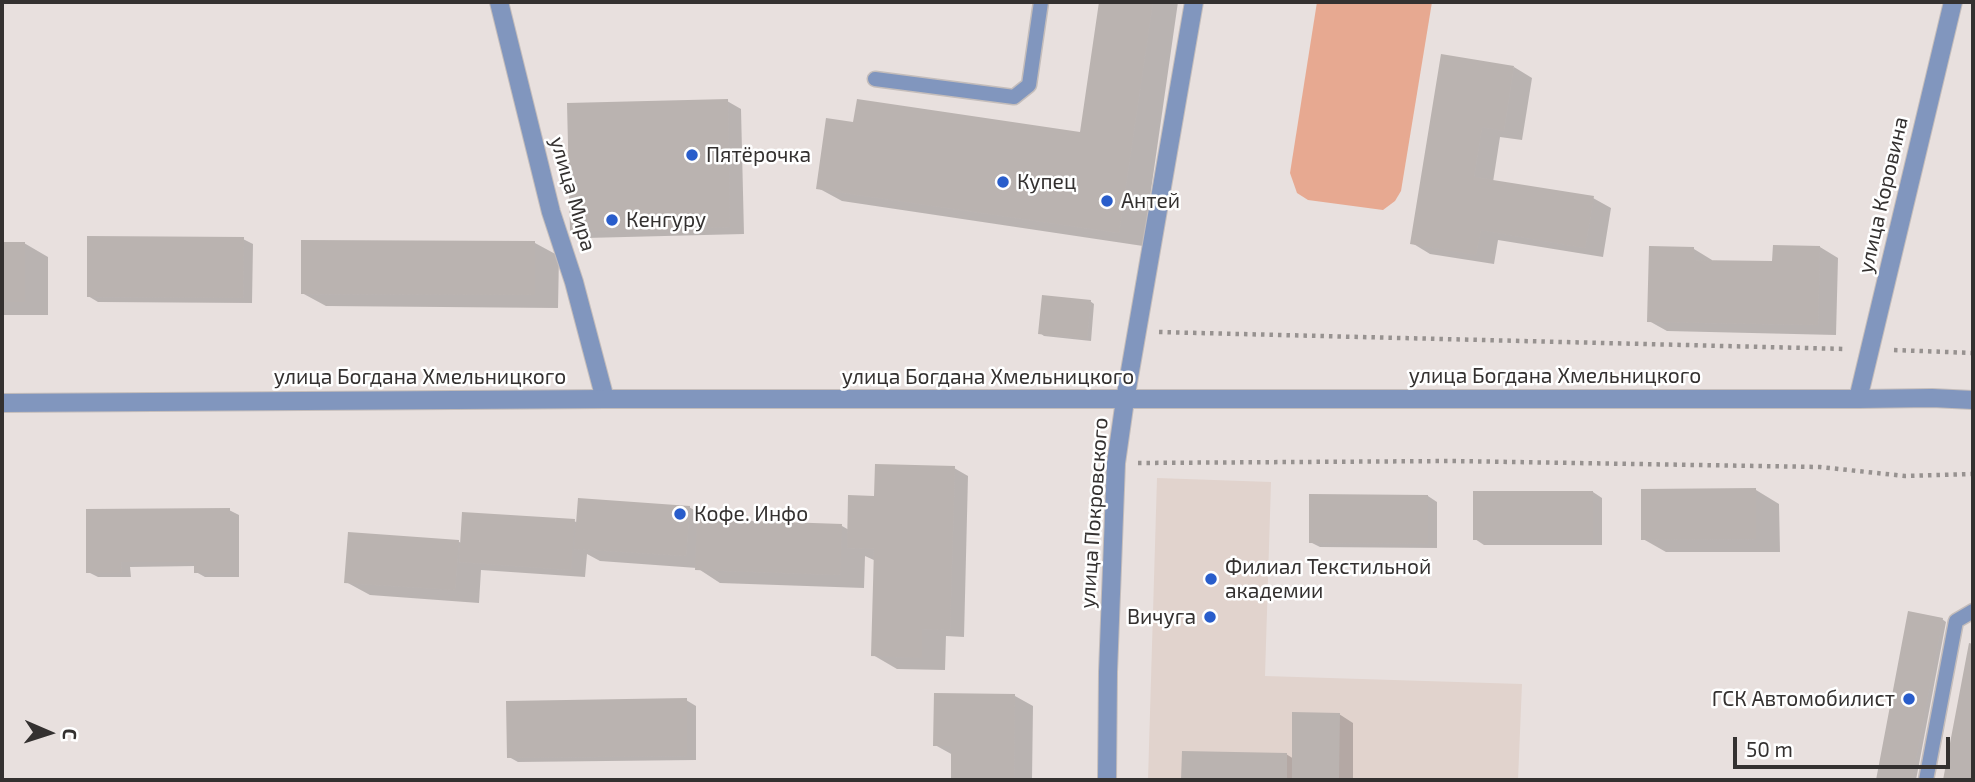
<!DOCTYPE html>
<meta charset="utf-8">
<style>
body{margin:0}
#map{position:relative;width:1975px;height:782px;overflow:hidden;background:#e8e0de;font-family:"Exo 2",sans-serif}
canvas{display:block}
.frame{position:absolute;inset:0;border:4px solid #343130;pointer-events:none}
.north{position:absolute;left:14px;top:698px;width:70px;height:70px;-webkit-text-stroke:5px #fff;paint-order:stroke;rotate:93deg;font-size:19px;font-weight:700;line-height:28px;text-align:center;color:#343130}
.north::after{content:'';display:block;margin:auto;width:24px;height:32px;background:#343130;clip-path:polygon(50% 0,100% 100%,50% 72%,0 100%)}
.scale{position:absolute;left:1733px;top:737px;width:217px;height:32px;box-sizing:border-box;border:4px solid #343130;border-top:0;padding-left:9px;font-size:21px;line-height:24px;white-space:nowrap;color:#343130;-webkit-text-stroke:5px #fff;paint-order:stroke}
</style>
<div id="map">
<canvas width="1975" height="782"></canvas>
<div class="frame"></div>
<div class="north">С</div>
<div class="scale">50 m</div>
</div>
<script>
const c = document.querySelector('canvas').getContext('2d');
c.lineJoin = 'round';
function fill(path, color) {
  c.fillStyle = color;
  c.fill(path, 'evenodd');
}
function toPath(rows) {
  const path = new Path2D();
  for (const r of rows) {
    path.moveTo(r[0], r[1]);
    for (let i = 2; i < r.length; i += 2) path.lineTo(r[i], r[i + 1]);
  }
  return path;
}
function trace(path, color, width, dash) {
  c.strokeStyle = color;
  c.lineWidth = width;
  c.lineCap = dash ? 'butt' : 'round';
  c.setLineDash(dash || []);
  c.stroke(path);
}
function write(font, color, halo, rows, align = 'center') {
  c.font = font + ' "Exo 2",sans-serif';
  c.lineWidth = 5;
  c.setLineDash([]);
  c.textBaseline = 'middle';
  c.strokeStyle = halo;
  c.fillStyle = color;
  for (const [text, x, y, turn = 0] of rows) {
    c.save();
    c.translate(x, y);
    c.rotate((+turn || 0) * Math.PI / 180);
    c.textAlign = isNaN(turn) ? turn : align;
    if (halo) c.strokeText(text, 0, 0);
    c.fillText(text, 0, 0);
    c.restore();
  }
}
const built = toPath([
 [1157,478,1271,482,1265,676,1522,684,1518,780,1148,780]
]);
const green = toPath([
 [1317,2,1432,2,1401,191,1395,201,1383,210,1308,200,1297,193,1290,173]
]);
const shadow = toPath([
 [1101,2,1178,2,1143,246,842,201,818,188,855,124,1081,134],
 [1514,67,1532,78,1522,140,1500,137,1493,182,1593,198,1611,208,1603,257,1498,240,1494,264,1430,254,1412,243],
 [727,101,741,109,744,234,586,238,572,230],
 [243,239,253,244,252,303,98,302,88,296],
 [2,243,24,243,48,257,48,315,2,315],
 [535,243,559,256,558,308,326,306,302,293],
 [1820,247,1838,258,1836,335,1667,331,1649,321,1694,249,1712,260,1712,262,1774,263],
 [1090,301,1094,304,1091,341,1044,336,1040,333],
 [954,468,968,476,964,637,946,636,945,670,897,669,873,655,876,561,865,556,864,588,720,583,697,568,600,561,587,554,585,577,481,570,479,603,370,595,346,582,458,541,462,544,574,521,578,523,689,507,714,522,842,526,849,530,881,498],
 [1756,490,1779,504,1780,552,1666,552,1643,539],
 [1593,492,1602,498,1602,545,1484,545,1475,539],
 [1428,496,1437,502,1437,548,1320,547,1310,542],
 [229,510,239,515,239,577,205,577,196,572,196,566,130,567,131,577,98,577,88,572],
 [1909,613,1942,619,1946,622,1916,780,1877,780],
 [1970,645,1973,645,1973,780,1945,780],
 [1015,696,1033,706,1032,780,953,780,953,755,935,745],
 [686,700,696,706,696,760,518,762,509,757],
 [1339,714,1353,723,1353,780,1183,780,1183,753,1286,754,1294,759]
]);
const building = toPath([
 [1099,2,1153,2,1119,233,816,189,826,118,853,122,857,99,1080,132],
 [1441,54,1514,66,1504,131,1482,127,1474,177,1594,196,1585,248,1481,230,1476,255,1410,244],
 [728,99,730,227,570,231,567,103],
 [87,236,244,237,243,298,87,297],
 [301,240,535,241,535,295,301,294],
 [2,242,25,242,25,302,2,302],
 [1773,245,1820,246,1818,325,1647,322,1649,246,1694,247,1694,260,1772,261],
 [1042,295,1091,300,1087,339,1038,334],
 [875,464,955,466,950,630,922,629,922,658,871,656,874,549,847,548,848,495,874,496],
 [1756,488,1756,539,1641,540,1641,489],
 [1473,491,1593,491,1593,540,1473,540],
 [1309,494,1428,495,1428,544,1309,543],
 [578,498,690,506,686,556,574,549],
 [230,508,230,573,194,573,194,562,121,562,122,573,86,573,86,509],
 [462,512,575,519,571,570,459,562],
 [697,519,842,524,840,575,695,570],
 [348,532,459,540,455,590,344,583],
 [1908,611,1943,618,1912,780,1876,780],
 [1969,643,1973,644,1973,780,1943,780],
 [934,693,1015,694,1014,780,951,780,951,746,933,746],
 [687,698,687,756,507,758,506,701],
 [1292,712,1340,713,1339,780,1292,780],
 [1182,751,1287,753,1287,780,1181,780]
]);
const path = toPath([
 [1159,332,1846,349],
 [1894,350,1973,353],
 [1138,463,1453,461,1820,467,1905,476,1973,474]
]);
const service = toPath([
 [875,79,1014,97,1029,85,1041,2],
 [1926,780,1956,621,1973,611]
]);
const minor = toPath([
 [499,2,551,212,574,282,605,399],
 [1858,399,1953,2],
 [1107,780,1108,672,1116,463,1125,400,1194,2]
]);
const tertiary = toPath([
 [2,403,605,399,1858,399,1932,398,1973,400]
]);
const markers = [
 [692,155,7,"#295dcb"],
 [1003,182,7,"#295dcb"],
 [1107,201,7,"#295dcb"],
 [612,220,7,"#295dcb"],
 [680,514,7,"#295dcb"],
 [1211,579,7,"#295dcb"],
 [1210,617,7,"#295dcb"],
 [1909,699,7,"#295dcb"]
];
const poiNames = [
 ["Пятёрочка",706,155],
 ["Купец",1017,182],
 ["Антей",1121,201],
 ["Кенгуру",626,220],
 ["Кофе. Инфо",694,514],
 ["Филиал Текстильной",1225,567],
 ["академии",1225,591],
 ["Вичуга",1196,617,"right"],
 ["ГСК Автомобилист",1895,699,"right"]
];
const streetNames = [
 ["улица Мира",573,194,74],
 ["улица Коровина",1883,195,-77],
 ["улица Богдана Хмельницкого",1555,376],
 ["улица Богдана Хмельницкого",420,377],
 ["улица Богдана Хмельницкого",988,377],
 ["улица Покровского",1094,513,-86]
];
fill(built, '#e1d3cd');
fill(green, '#e7a991');
fill(shadow, '#0003');
fill(building, '#bab3b0');
trace(service, '#c4bdbb', 17);
trace(minor, '#c4bdbb', 20);
trace(tertiary, '#c4bdbb', 20);
trace(path, '#979290', 4.5, [3.5, 5]);
trace(service, '#8196be', 14);
trace(minor, '#8196be', 18);
trace(tertiary, '#8196be', 18);
for (const [x, y, r, color] of markers) {
  const dot = new Path2D();
  dot.arc(x, y, r, 0, 2 * Math.PI);
  c.fillStyle = color;
  c.fill(dot);
  trace(dot, '#fff', 2.5);
}
write('21px', '#343130', '#fff', poiNames, 'left');
write('21px', '#343130', '#fff', streetNames);
</script>
